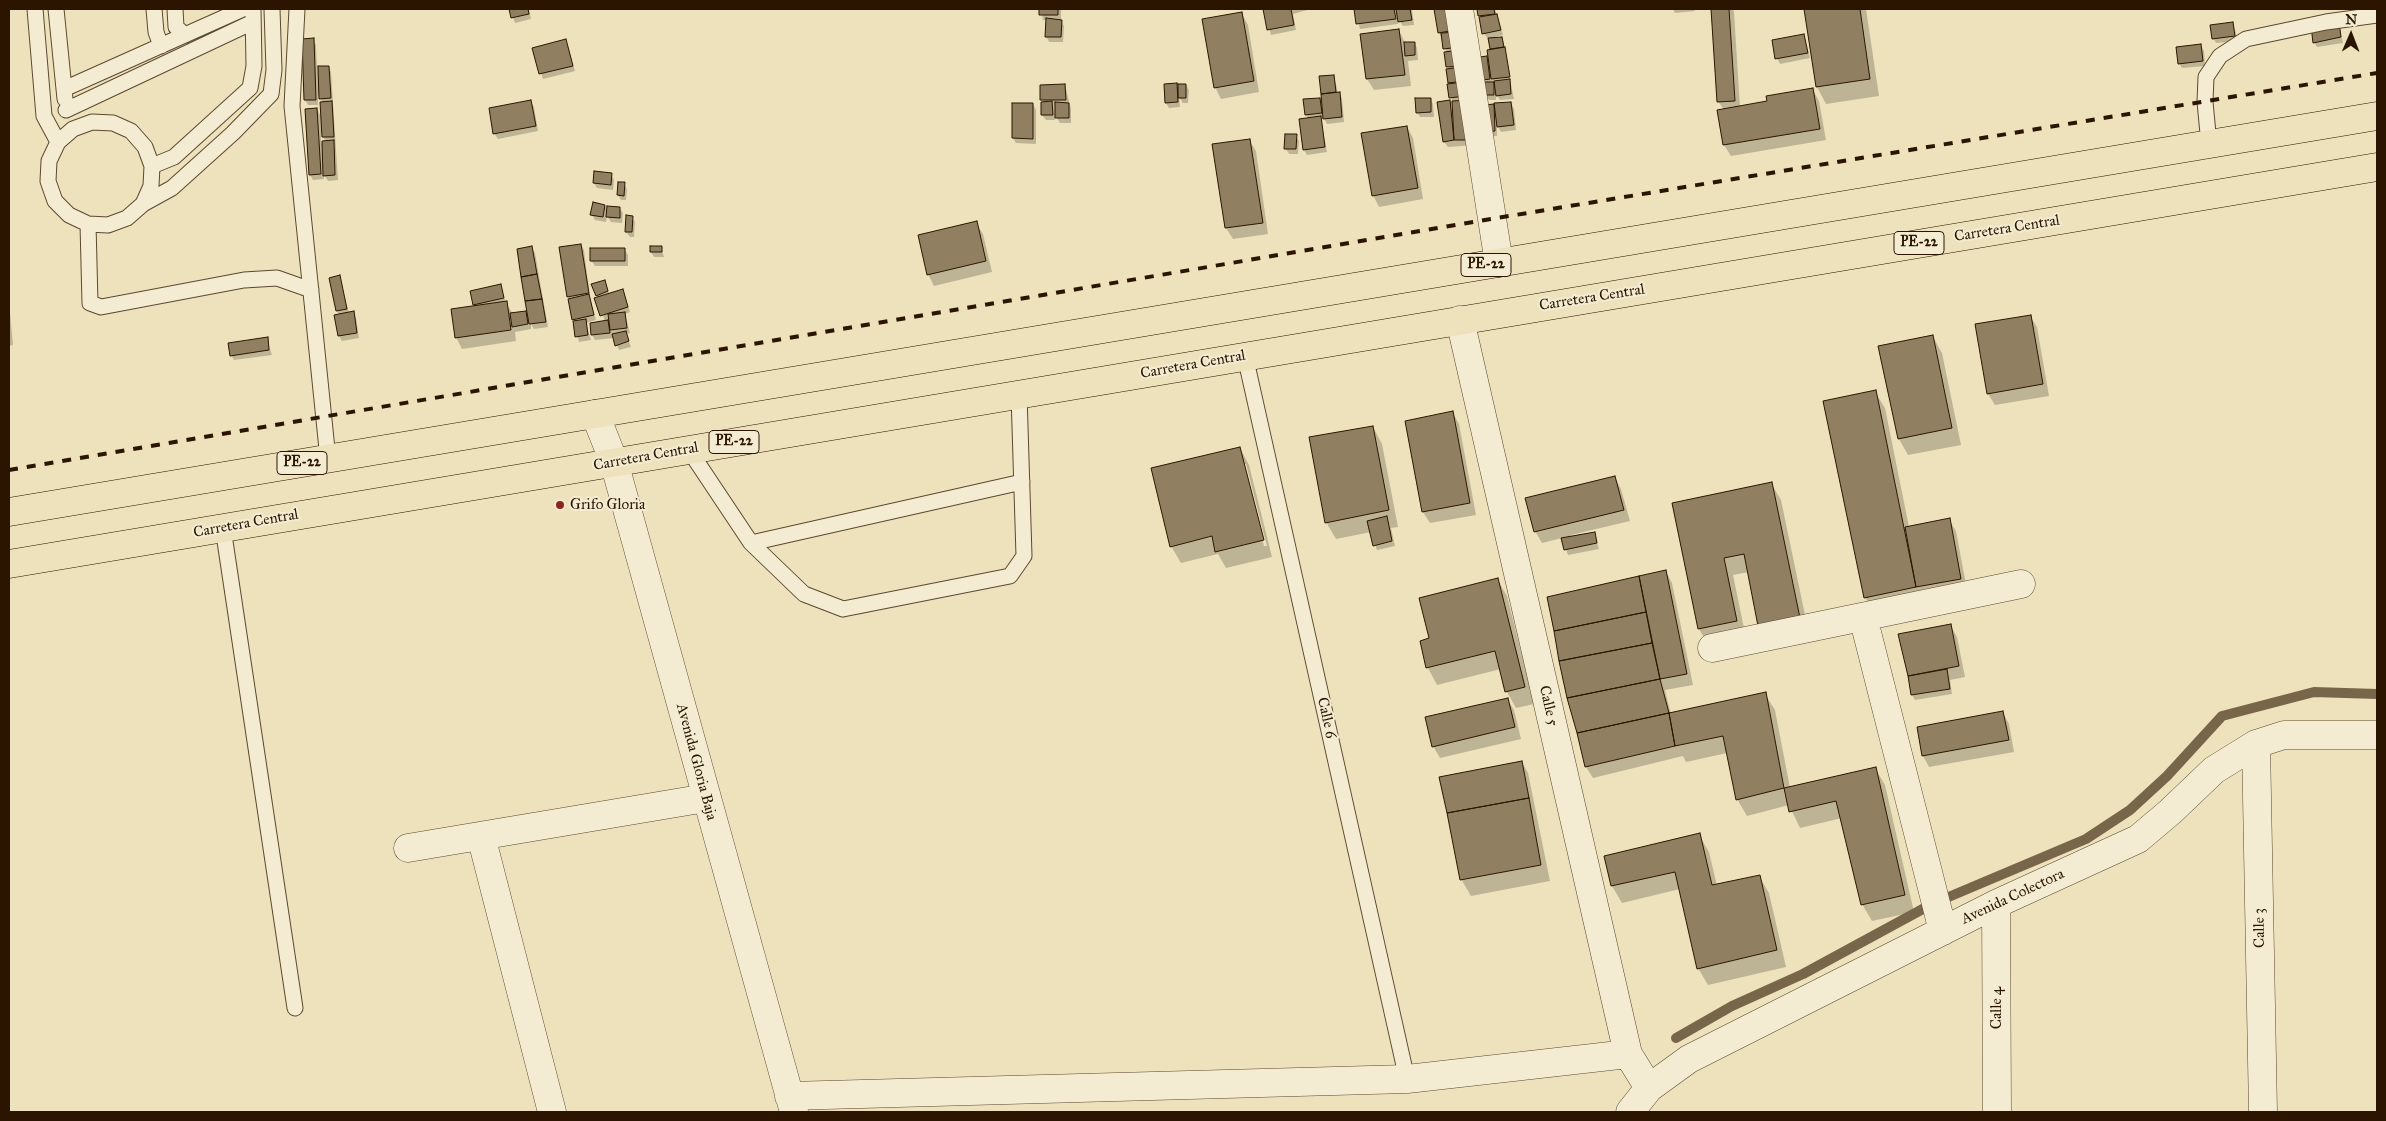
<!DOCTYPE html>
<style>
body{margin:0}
#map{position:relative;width:2386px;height:1121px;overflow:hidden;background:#ede2bb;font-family:"IM FELL Great Primer",serif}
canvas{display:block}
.frame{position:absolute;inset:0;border:10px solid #2b1500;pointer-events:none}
.north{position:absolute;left:2326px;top:10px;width:50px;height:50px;-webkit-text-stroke:4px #f3ecd3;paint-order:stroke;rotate:1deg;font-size:14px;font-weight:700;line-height:20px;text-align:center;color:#2b1500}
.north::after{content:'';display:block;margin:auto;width:18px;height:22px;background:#2b1500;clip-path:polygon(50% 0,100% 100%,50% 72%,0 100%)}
</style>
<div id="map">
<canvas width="2386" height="1121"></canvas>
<div class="frame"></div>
<div class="north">N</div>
</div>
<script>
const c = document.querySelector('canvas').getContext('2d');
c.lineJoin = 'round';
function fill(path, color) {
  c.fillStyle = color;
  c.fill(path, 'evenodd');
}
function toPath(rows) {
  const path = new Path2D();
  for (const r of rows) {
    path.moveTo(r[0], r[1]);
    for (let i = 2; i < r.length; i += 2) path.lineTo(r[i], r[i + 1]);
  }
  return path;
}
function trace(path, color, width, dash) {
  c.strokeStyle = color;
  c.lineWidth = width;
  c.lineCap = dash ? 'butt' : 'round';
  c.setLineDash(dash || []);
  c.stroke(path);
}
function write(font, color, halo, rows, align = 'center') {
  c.font = font + ' "IM FELL Great Primer",serif';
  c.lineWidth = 4;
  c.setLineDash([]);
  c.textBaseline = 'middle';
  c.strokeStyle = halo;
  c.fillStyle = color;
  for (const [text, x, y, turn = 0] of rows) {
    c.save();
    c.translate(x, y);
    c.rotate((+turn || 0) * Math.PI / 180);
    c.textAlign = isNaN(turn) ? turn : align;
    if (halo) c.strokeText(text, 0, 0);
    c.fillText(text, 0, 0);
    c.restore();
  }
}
const shadow = toPath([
 [510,9,529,9,531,19,515,23],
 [1041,9,1061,9,1061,21,1064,26,1063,42,1049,42,1046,36,1047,20,1043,20],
 [1264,9,1311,9,1293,14,1296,30,1271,35],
 [1355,9,1412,9,1414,25,1403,26,1397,17,1398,24,1360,29],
 [1436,9,1455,9,1476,145,1448,147,1444,142,1438,103,1452,101,1447,53,1439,32],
 [1478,9,1495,9,1503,35,1495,37,1495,39,1501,38,1504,42,1502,42,1514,99,1500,100,1496,94,1496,100,1489,100,1486,95,1482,58,1489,57,1492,51,1490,38,1487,38,1484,33],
 [1673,9,1694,9,1695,11,1675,13],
 [1713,9,1733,9,1734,12,1740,107,1769,102,1813,90,1819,101,1826,140,1731,156,1724,145,1724,110,1718,101],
 [1806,9,1866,9,1879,96,1826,104,1817,87],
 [1242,14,1248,25,1259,92,1221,99,1215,87],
 [2233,23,2238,41,2216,43,2213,38],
 [2338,23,2343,43,2317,47,2314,42],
 [1399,30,1405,43,1414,43,1417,48,1418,60,1408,61,1411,86,1374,90,1367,79,1362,35],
 [1804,36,1810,58,1780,64,1777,58],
 [303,40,313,40,316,45,317,67,328,67,331,72,338,180,328,181,323,173,324,179,313,180,310,175,317,109,322,119,323,103,318,94,318,105,308,105,305,100],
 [321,133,326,142,321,143],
 [566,41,575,71,543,79,534,49],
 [2201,46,2204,51,2205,66,2182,68,2179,63],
 [1334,76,1338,93,1342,98,1344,122,1327,124,1324,118,1321,119,1327,152,1307,155,1304,150,1309,119,1306,115,1319,99,1323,106,1320,78],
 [1176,84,1180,90,1186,85,1189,90,1188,103,1183,103,1179,97,1180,107,1169,108,1166,103],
 [1065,85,1071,109,1071,123,1060,123,1055,115,1055,120,1046,120,1042,115,1041,86],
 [1430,99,1433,104,1434,117,1420,117,1417,112],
 [531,102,534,107,538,131,498,139,494,133],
 [1511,103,1514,109,1516,130,1501,132,1497,125,1497,136,1490,136,1486,106],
 [1033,104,1036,110,1036,144,1016,143,1013,138],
 [1407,127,1413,138,1423,199,1379,207,1373,195],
 [1296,136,1299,141,1298,154,1289,154,1286,149],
 [1249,140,1256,151,1268,234,1233,239,1226,228],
 [611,174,614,180,613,190,597,188,594,183],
 [624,183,627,189,626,200,621,200,618,195],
 [605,206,608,211,619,208,623,213,622,223,611,222,607,216,606,222,595,220,592,215],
 [632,217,635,222,634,237,630,237,626,232],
 [976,223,983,234,992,272,934,286,928,274],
 [581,245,584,250,590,299,596,320,586,323,591,340,579,342,568,296],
 [661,247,664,257,654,257,651,252],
 [532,248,535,253,548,327,534,329,531,324,531,329,515,332,516,341,462,349,456,337,476,307,475,304,500,285,506,303,513,314,529,312],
 [625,250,628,255,628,266,595,266,591,260],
 [339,277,349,313,353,312,356,318,359,338,342,341,339,336,339,315,337,311],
 [604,281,610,295,622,290,625,296,630,312,625,314,630,333,626,334,631,347,619,350,614,338,595,340,592,335,605,322,597,295],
 [9,302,13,345,9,346],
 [2030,316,2037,327,2049,396,1995,405,1988,394],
 [1933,337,1942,353,1961,445,1908,455,1899,439],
 [267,339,272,355,234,360,231,355],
 [1875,392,1885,408,1909,527,1949,520,1956,531,1967,590,1874,614,1865,597],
 [1453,413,1459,424,1476,515,1430,523,1423,512],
 [1373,427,1382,444,1398,527,1391,528,1395,546,1377,550,1371,532,1336,539,1326,522],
 [1240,448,1249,465,1272,557,1226,568,1218,554,1181,563,1171,546],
 [1243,464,1246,464,1267,546,1264,546],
 [1615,478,1621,489,1630,521,1571,535,1571,538,1594,533,1599,549,1568,555,1562,538,1542,543,1535,531],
 [1771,483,1781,500,1809,634,1749,572,1733,575,1746,638,1709,646,1699,629,1673,503],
 [1666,572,1672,583,1693,685,1665,690,1671,714,1765,694,1775,710,1790,788,1875,768,1885,785,1914,912,1872,921,1862,904,1842,818,1800,828,1789,805,1747,816,1737,799,1727,753,1686,762,1683,756,1593,778,1586,767,1568,697,1548,598],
 [1497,579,1507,596,1534,704,1516,708,1507,692,1501,669,1437,685,1428,668,1421,641,1431,639],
 [1951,626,1957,637,1965,677,1950,680,1952,694,1915,700,1912,695,1900,635],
 [1507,699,1514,710,1521,739,1440,758,1433,746],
 [2003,713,2009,724,2014,752,1929,767,1923,756],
 [1522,762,1528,773,1550,881,1471,896,1461,879],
 [1699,835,1709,852,1717,886,1759,876,1769,893,1786,967,1708,985,1698,968,1680,889,1622,903,1612,886,1605,857]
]);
const stream = toPath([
 [1676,1038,1732,1006,1803,974,1932,904,2086,839,2130,810,2167,776,2222,716,2314,692,2377,694]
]);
const building = toPath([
 [509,9,528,9,529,14,511,18,509,9],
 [1039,9,1058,9,1058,15,1039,15,1039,9],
 [1263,9,1291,9,1294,25,1267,30,1263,9],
 [1354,9,1394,9,1396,19,1356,24,1354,9],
 [1396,9,1410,9,1412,20,1398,22,1396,9],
 [1434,9,1454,9,1456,30,1438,33,1434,9],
 [1477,9,1494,9,1495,14,1478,16,1477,9],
 [1711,9,1729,9,1735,101,1717,102,1711,9],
 [1804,9,1860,9,1870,79,1816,87,1804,9],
 [1242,12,1254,81,1214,88,1202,19,1242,12],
 [1497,14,1501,30,1482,34,1479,17,1497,14],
 [1046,18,1062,20,1061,37,1045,37,1046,18],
 [2233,22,2235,36,2212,39,2210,25,2233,22],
 [2339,22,2341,37,2313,43,2311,26,2339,22],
 [1399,29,1405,75,1366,79,1360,34,1399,29],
 [1459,32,1461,47,1443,49,1441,33,1459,32],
 [1804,34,1808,53,1775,59,1772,40,1804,34],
 [1502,37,1504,47,1490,49,1488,38,1502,37],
 [314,38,316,100,304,100,302,39,314,38],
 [566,39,573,66,539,74,532,48,566,39],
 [1404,42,1415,42,1415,55,1405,56,1404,42],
 [2201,44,2203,61,2178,64,2176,47,2201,44],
 [1505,47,1510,77,1491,79,1487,50,1505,47],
 [1460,50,1462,66,1446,67,1444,52,1460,50],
 [1487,56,1490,79,1483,80,1480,57,1487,56],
 [318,66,329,66,331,98,319,99,318,66],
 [1462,67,1464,81,1448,83,1446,69,1462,67],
 [1334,75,1336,92,1321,94,1319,76,1334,75],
 [1510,79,1511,94,1496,96,1494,81,1510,79],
 [1464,82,1466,96,1449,98,1447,84,1464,82],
 [1484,82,1494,82,1494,95,1485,95,1484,82],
 [1177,83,1178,102,1165,103,1164,84,1177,83],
 [1065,84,1066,100,1040,100,1040,85,1065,84],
 [1178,84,1186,84,1186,98,1178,98,1178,84],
 [1813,88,1820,129,1723,145,1717,110,1767,101,1766,96,1813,88],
 [1340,92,1342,117,1323,119,1321,94,1340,92],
 [1320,98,1322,113,1305,115,1303,99,1320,98],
 [1415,98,1431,98,1431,112,1416,113,1415,98],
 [531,100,536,126,493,134,489,108,531,100],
 [1450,100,1454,140,1443,142,1437,102,1450,100],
 [1471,100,1473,140,1454,140,1452,101,1471,100],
 [332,101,334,137,322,137,320,102,332,101],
 [1052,101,1053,115,1041,115,1041,102,1052,101],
 [1055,102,1069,103,1069,118,1055,118,1055,102],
 [1511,102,1514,125,1497,127,1494,103,1511,102],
 [1012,103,1033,103,1033,139,1012,138,1012,103],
 [1494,104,1495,131,1486,132,1485,105,1494,104],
 [317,108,321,174,309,175,305,109,317,108],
 [1321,116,1325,147,1303,150,1299,119,1321,116],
 [1407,126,1418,188,1372,196,1361,133,1407,126],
 [1285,134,1297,134,1296,149,1284,149,1285,134],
 [1250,139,1263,223,1225,228,1212,144,1250,139],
 [334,140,335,175,323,176,322,141,334,140],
 [594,171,612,173,611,185,593,183,594,171],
 [618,182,625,182,624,196,617,195,618,182],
 [593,202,605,205,603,217,590,215,593,202],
 [607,206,620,207,620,218,606,217,607,206],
 [626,215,633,216,632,232,625,232,626,215],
 [977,221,986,261,927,275,918,235,977,221],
 [581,244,589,293,567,297,559,247,581,244],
 [532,246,537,274,521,277,517,249,532,246],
 [650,246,662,246,662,252,650,252,650,246],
 [590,248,625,248,625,261,590,261,590,248],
 [537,274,542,299,525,301,521,277,537,274],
 [340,275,347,309,336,311,329,278,340,275],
 [605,280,608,291,596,296,591,284,605,280],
 [501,284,504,298,473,305,470,291,501,284],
 [623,289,628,307,600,316,594,298,623,289],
 [589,294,594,315,572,320,568,299,589,294],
 [542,299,546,322,529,324,525,301,542,299],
 [507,301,511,330,455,338,451,309,507,301],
 [354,311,357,333,338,336,334,315,354,311],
 [526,311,528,324,512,327,510,313,526,311],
 [625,312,627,328,610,330,608,314,625,312],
 [2031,315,2043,384,1987,394,1975,324,2031,315],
 [586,319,588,335,575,337,573,321,586,319],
 [608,320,610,333,591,335,590,323,608,320],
 [626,331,629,341,615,346,612,334,626,331],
 [1933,335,1952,428,1898,439,1878,346,1933,335],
 [268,337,269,350,230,356,228,343,268,337],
 [1876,390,1916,587,1864,598,1823,401,1876,390],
 [1453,411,1470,503,1422,512,1405,421,1453,411],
 [1373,426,1389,510,1325,523,1309,437,1373,426],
 [1240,447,1264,540,1215,552,1212,536,1170,547,1151,468,1240,447],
 [1615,476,1624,510,1534,532,1525,498,1615,476],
 [1772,482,1800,618,1758,626,1744,554,1724,558,1737,621,1698,629,1672,503,1772,482],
 [1387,516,1392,541,1373,546,1367,521,1387,516],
 [1950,518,1961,579,1916,587,1905,527,1950,518],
 [1595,532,1597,543,1564,550,1561,538,1595,532],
 [1666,570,1687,674,1660,679,1639,576,1666,570],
 [1639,576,1646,612,1554,631,1547,597,1639,576],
 [1498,578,1525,687,1505,692,1495,651,1426,668,1420,641,1429,638,1419,598,1498,578],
 [1646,612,1652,643,1559,661,1554,631,1646,612],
 [1951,624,1959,666,1908,676,1898,634,1951,624],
 [1652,643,1660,679,1567,698,1559,661,1652,643],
 [1947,669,1950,689,1911,695,1908,676,1947,669],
 [1660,679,1669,713,1577,733,1567,698,1660,679],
 [1766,692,1784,788,1736,800,1723,736,1675,746,1669,713,1766,692],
 [1508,698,1515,727,1432,747,1425,717,1508,698],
 [2003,711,2009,740,1922,756,1917,727,2003,711],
 [1669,713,1675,746,1585,767,1577,733,1669,713],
 [1522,761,1529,798,1447,813,1439,777,1522,761],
 [1876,767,1905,895,1861,905,1836,801,1789,812,1784,788,1876,767],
 [1529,798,1541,865,1460,880,1447,813,1529,798],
 [1700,833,1712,885,1760,875,1777,950,1697,969,1675,872,1611,886,1604,856,1700,833]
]);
const lane = toPath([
 [35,9,44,116,58,142],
 [56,9,65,99],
 [154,9,156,32,161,46],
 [175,9,176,27,185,35],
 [297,9,292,106,328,459],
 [64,89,243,9],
 [66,110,253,22],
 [2209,144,2205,102,2206,77,2220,56,2246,39,2326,22,2377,15],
 [152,166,174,157,250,88,254,66,253,9],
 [143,204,151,186,152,166,145,147,131,131,113,123,92,122,73,129,58,142,49,161,48,181,55,201,69,215,88,224,108,225,127,218,143,204,172,188,233,133,271,94,274,70,272,9],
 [88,224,90,303,101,307,244,280,277,278,311,290],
 [1245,356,1407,1079],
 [689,450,751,543,804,594,843,609,1010,576,1024,556,1019,394],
 [223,528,295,1008],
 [751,543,1022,482]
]);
const street = toPath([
 [1459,9,1499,263],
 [1460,320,1628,1054,1649,1088],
 [595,414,614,462,794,1112],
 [1863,617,1943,931],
 [1712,648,2021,584],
 [2256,744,2263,1112],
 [481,836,552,1112],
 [408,848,706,798],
 [1996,904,1997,1112],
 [789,1096,1407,1079,1628,1054],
 [1630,1112,1649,1088,1689,1059,1996,904,2138,839,2170,812,2214,770,2256,744,2284,735,2377,735]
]);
const highway = toPath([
 [9,512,2377,116],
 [9,564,2377,167]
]);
const rail = toPath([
 [9,470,1491,219,2377,73]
]);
const markers = [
 [560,505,5,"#8f2418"]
];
const shields = [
 [1919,243,50],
 [1486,265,50],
 [734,442,50],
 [302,463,50]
];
const shieldNames = [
 ["PE-22",1919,243],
 ["PE-22",1486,265],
 ["PE-22",734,442],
 ["PE-22",302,463]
];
const streetNames = [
 ["Carretera Central",2007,229,-9],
 ["Carretera Central",1592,298,-9],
 ["Carretera Central",1193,365,-10],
 ["Carretera Central",646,457,-10],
 ["Carretera Central",246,524,-10],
 ["Calle 5",1548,706,77],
 ["Calle 6",1326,718,77],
 ["Avenida Gloria Baja",696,762,75],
 ["Avenida Colectora",2013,897,-25],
 ["Calle 3",2260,928,-91],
 ["Calle 4",1997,1008,-90]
];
const poiNames = [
 ["Grifo Gloria",570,505]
];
fill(shadow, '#0003');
trace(stream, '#78664a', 10);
fill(building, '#908061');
trace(building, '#2b1500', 1);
trace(lane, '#5c482f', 17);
trace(street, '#5c482f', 29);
trace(highway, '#2b1500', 29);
trace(lane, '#f3ecd3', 15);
trace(street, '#f3ecd3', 28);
trace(highway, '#ede2bb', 28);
trace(rail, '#2b1500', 4, [9, 9]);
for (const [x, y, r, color] of markers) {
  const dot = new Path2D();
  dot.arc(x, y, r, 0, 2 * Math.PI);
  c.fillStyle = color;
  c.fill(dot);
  trace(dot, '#f3ecd3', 2);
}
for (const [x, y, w] of shields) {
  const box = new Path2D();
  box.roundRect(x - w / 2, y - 11.5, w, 23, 4);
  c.fillStyle = '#f3ecd3';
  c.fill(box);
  trace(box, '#2b1500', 1);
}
write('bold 14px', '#2b1500', null, shieldNames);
write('15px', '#2b1500', '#f3ecd3', streetNames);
write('15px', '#2b1500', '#f3ecd3', poiNames, 'left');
</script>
